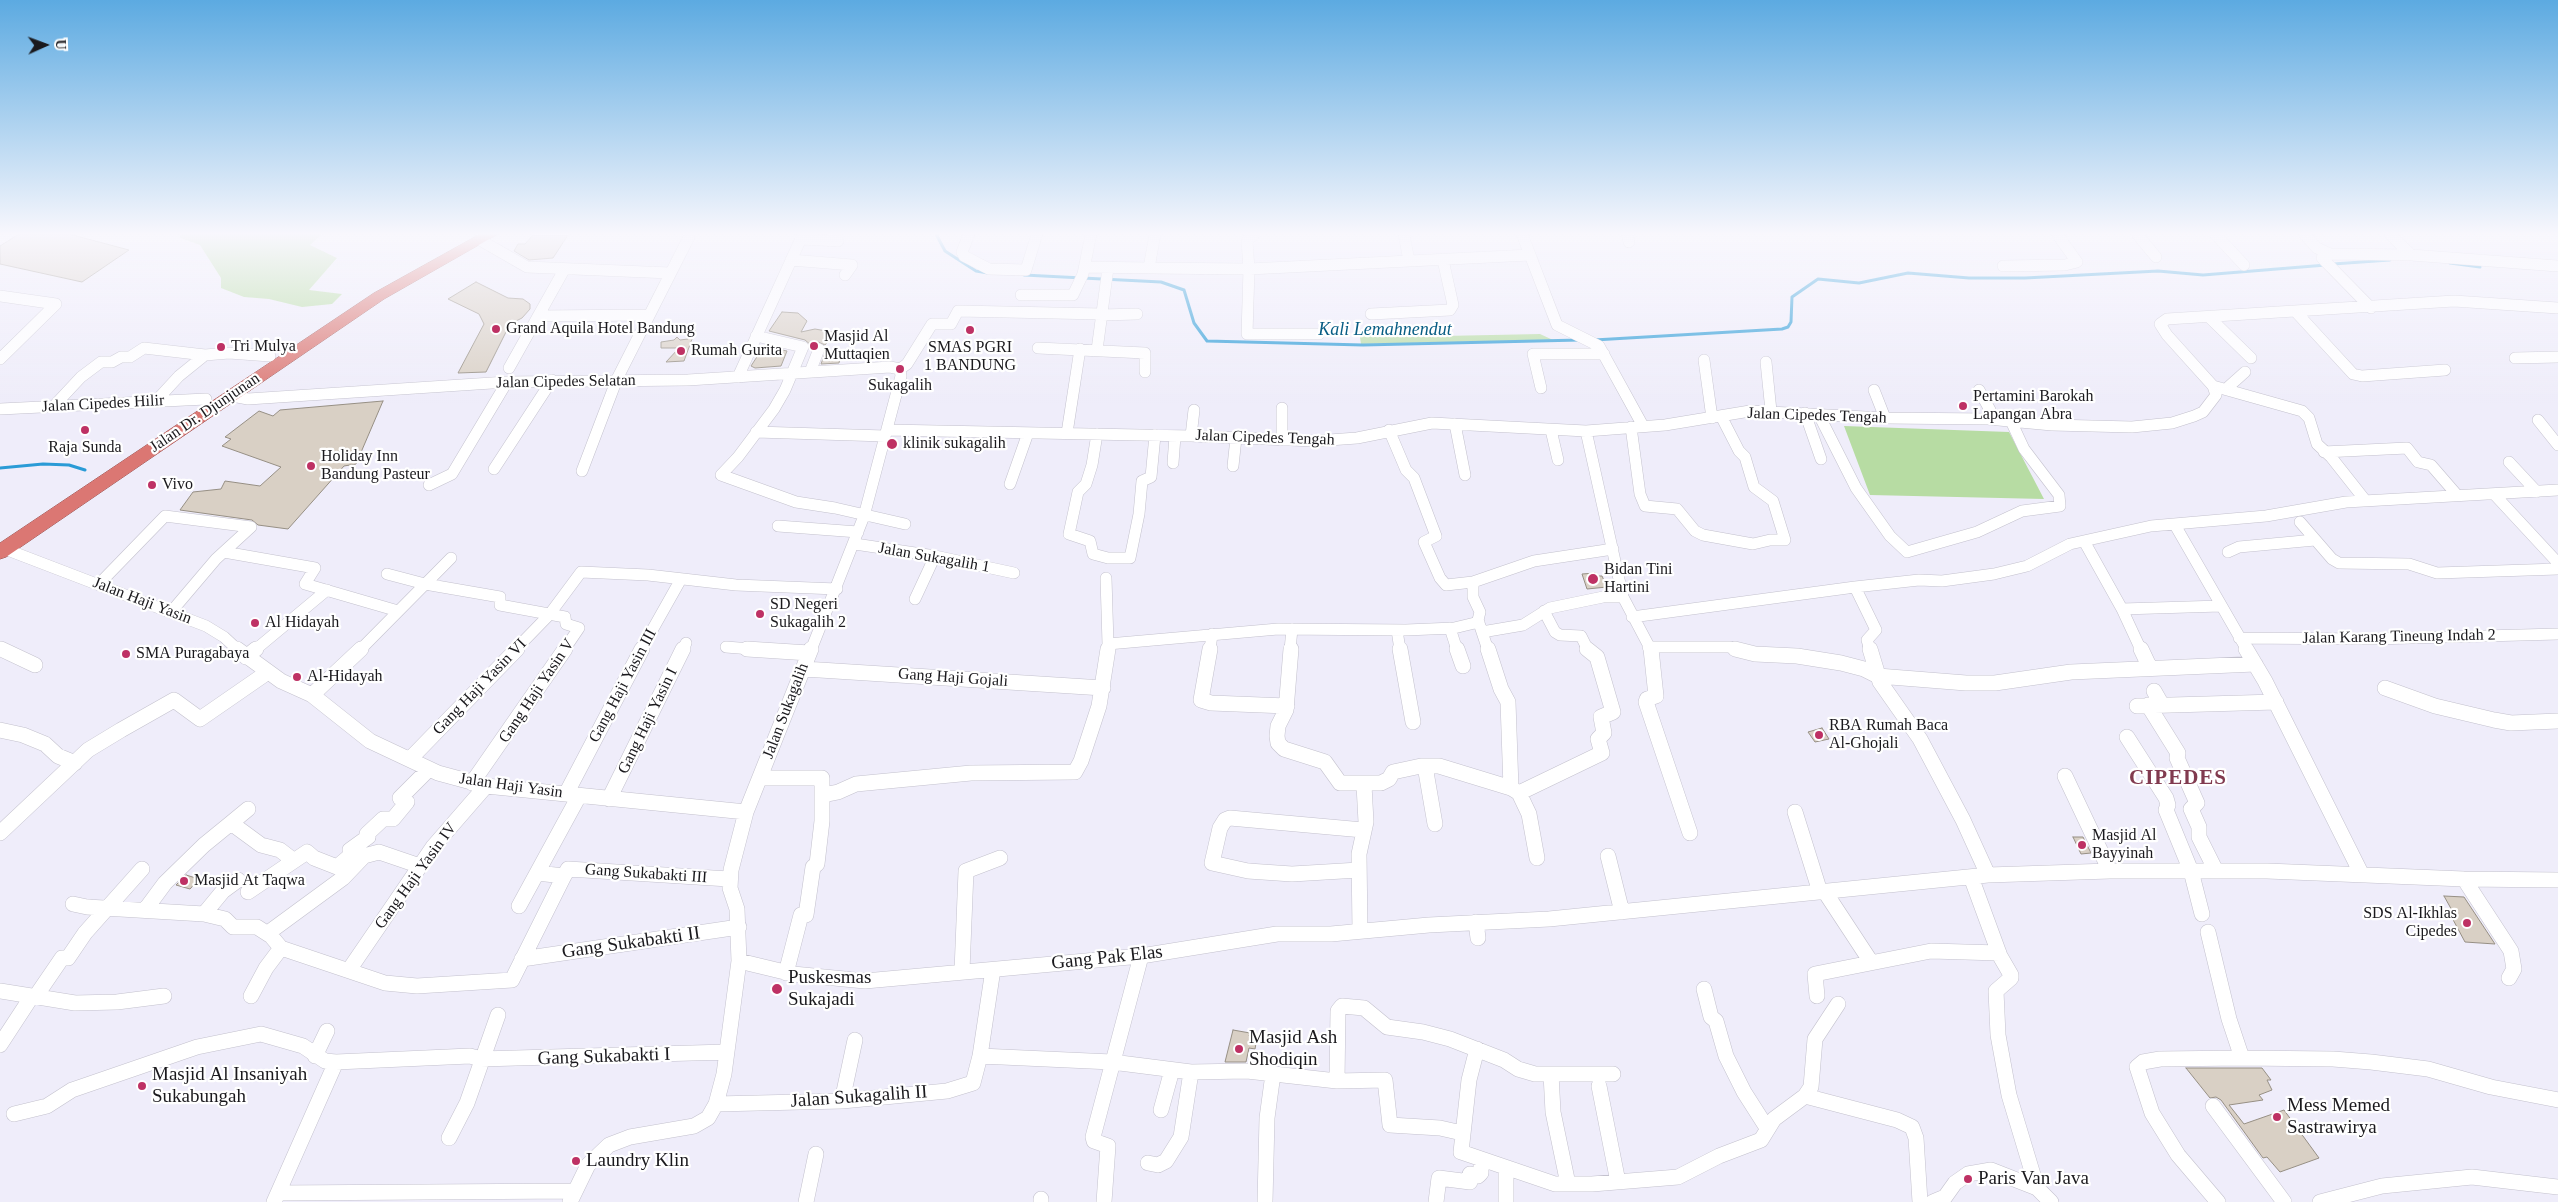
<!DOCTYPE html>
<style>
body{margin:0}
#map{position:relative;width:2558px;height:1202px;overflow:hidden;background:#efedfa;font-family:Georgia,serif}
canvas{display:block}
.north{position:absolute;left:20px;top:20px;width:50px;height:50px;-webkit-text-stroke:4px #fff;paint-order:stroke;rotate:88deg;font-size:14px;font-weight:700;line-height:20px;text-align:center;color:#1a191d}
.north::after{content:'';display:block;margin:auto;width:18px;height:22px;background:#1a191d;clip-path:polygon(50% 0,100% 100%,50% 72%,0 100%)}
</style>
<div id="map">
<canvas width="2558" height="1202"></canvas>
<div class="north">U</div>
</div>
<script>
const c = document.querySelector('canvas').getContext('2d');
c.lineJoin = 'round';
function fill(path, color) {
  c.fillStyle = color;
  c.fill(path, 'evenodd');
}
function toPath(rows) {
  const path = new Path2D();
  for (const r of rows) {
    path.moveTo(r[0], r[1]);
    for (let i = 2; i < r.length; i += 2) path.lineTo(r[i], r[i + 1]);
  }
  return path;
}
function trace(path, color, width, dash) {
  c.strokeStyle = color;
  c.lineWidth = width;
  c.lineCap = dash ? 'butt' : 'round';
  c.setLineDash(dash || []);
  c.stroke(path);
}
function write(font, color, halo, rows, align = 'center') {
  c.font = font + ' Georgia,serif';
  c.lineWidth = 4.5;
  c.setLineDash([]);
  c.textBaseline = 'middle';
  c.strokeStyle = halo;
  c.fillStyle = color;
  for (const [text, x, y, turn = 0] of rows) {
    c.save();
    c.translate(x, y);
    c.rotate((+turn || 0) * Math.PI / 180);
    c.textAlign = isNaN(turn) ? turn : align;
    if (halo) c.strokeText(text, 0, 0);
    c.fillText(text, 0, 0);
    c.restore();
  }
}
const green = toPath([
 [183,234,322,234,310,245,337,258,309,290,342,294,332,304,302,307,269,299,244,297,221,288,221,278,200,245,178,237],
 [1438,328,1442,336,1540,334,1553,340,1361,344,1359,331],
 [1844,426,2009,432,2044,499,1870,495]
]);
const stream = toPath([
 [936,234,945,251,976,271,988,273],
 [2450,263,2480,267],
 [2333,264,2390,260],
 [1024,275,1161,282,1184,290,1194,323,1207,341,1363,345,1580,340],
 [1594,340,1782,329,1788,327,1791,322,1792,297,1818,279,1859,283,1908,273,1969,278,2025,278,2158,271,2203,275,2326,265],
 [0,468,43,464,69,465,85,470]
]);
const building = toPath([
 [19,234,69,234,129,250,82,282,0,264,0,246,19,234],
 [533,235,568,235,553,258,529,260,514,251,518,244,525,244,533,235],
 [476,282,508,298,523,299,530,304,530,309,522,318,510,324,486,372,458,373,484,324,479,314,448,299,476,282],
 [782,312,798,313,807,321,801,332,815,329,832,332,833,335,825,345,818,342,812,346,805,340,769,331,782,312],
 [695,331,684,361,666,362,679,348,661,348,661,342,674,340,677,337,680,340,688,339,695,331],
 [764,346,787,351,781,366,755,368,751,366,764,346],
 [842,351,839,363,821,364,825,353,842,351],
 [383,401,356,464,344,466,288,529,258,525,252,520,180,510,193,492,221,489,225,481,260,486,281,467,222,446,231,439,225,437,259,411,273,416,280,410,383,401],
 [1595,573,1597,576,1602,576,1607,587,1587,589,1582,574,1595,573],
 [1822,728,1829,739,1815,742,1808,732,1822,728],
 [2073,837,2083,837,2091,853,2081,854,2073,837],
 [186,875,199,879,190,889,176,885,186,875],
 [2444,896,2464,897,2495,944,2465,942,2450,914,2454,914,2444,896],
 [1233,1030,1250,1033,1249,1036,1257,1038,1255,1049,1249,1048,1246,1062,1225,1062,1233,1030],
 [2186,1068,2262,1068,2271,1080,2267,1080,2272,1090,2259,1095,2263,1100,2229,1105,2244,1124,2284,1110,2319,1158,2280,1172,2267,1157,2263,1158,2221,1100,2216,1097,2210,1098,2186,1068]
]);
const minorFar1 = toPath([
 [969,234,962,252,964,256,989,269,1026,270,1037,234],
 [1155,234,1149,268,1249,269,1530,255],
 [1254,234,1247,241,1249,269,1247,334,1319,334],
 [1404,234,1409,261],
 [1522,234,1557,325,1599,346,1643,426],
 [1627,234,1629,242],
 [2137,234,2156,257],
 [2215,234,2244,265],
 [2304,234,2317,248,2330,254,2411,255,2558,266],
 [2390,234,2411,255],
 [801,239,838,241],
 [480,240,527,267,670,273],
 [2322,258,2371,308],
 [791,260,852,265,845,275],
 [2003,266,2065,265,2077,262,2057,234],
 [1085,267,1149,268],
 [1021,295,1073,295,1083,274,1091,234],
 [0,296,56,304],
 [2296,312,2353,374,2362,376,2445,370],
 [1371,314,1450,310,1453,305,1443,260],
 [1102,315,1137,314],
 [538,316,649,315],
 [2210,318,2251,358],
 [756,336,803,347,785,390,774,409,738,457,721,475,796,502,835,508,905,524],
 [1038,348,1145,353,1145,372],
 [1097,350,1108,268],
 [205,355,229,353,270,356],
 [2515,358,2558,357],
 [0,359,56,304],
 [1704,360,1712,418],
 [1766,362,1771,411],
 [509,368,564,270],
 [900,369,907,364,932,324,951,324,958,311,1102,314],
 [810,372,819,349],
 [738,377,803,234],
 [2213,386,2302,411,2309,418,2317,444,2331,457,2365,500],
 [1541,388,1533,354,1604,354],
 [2226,389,2245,372],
 [1874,390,1885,418],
 [1979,390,1990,410,1988,419],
 [232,396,248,399,507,382,688,380,890,367,900,369],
 [53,407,81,377,101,362,112,362,121,357,130,357,144,348,205,355,179,376,155,402],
 [1282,408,1282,440],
 [0,409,206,399],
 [1805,413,1821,459],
 [1819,415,1856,488,1890,536,1907,552,1977,532,2022,511,2060,506,2059,495,2024,449,2011,421],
 [2538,420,2558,445],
 [1455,424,1465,475],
 [1631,427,1640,494,1645,506,1677,509,1695,531,1703,535,1753,544,1770,540,1785,540,1773,501,1754,487,1745,457,1739,451,1721,416],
 [887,430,1191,436,1315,441,1357,438,1432,423,1586,431,1665,425,1750,411,1885,418,1988,419,2052,425,2132,427,2172,423,2194,416,2203,412,2216,395,2213,386,2167,335,2160,324,2167,319,2454,301,2558,308],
 [1389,430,1406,470,1414,478,1436,536,1424,542,1440,578,1446,585,1473,582],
 [1551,430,1558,460],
 [1586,431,1623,597,1651,650],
 [756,432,885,436],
 [1067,433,1080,349],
 [1097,434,1092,465,1086,484,1078,492,1069,534,1090,541,1093,554,1108,558,1130,558,1139,514,1142,481,1151,477,1155,435],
 [1191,436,1194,410],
 [2324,452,2407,448,2418,462,2431,465,2457,495],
 [2509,462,2537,492],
 [1173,463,1175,436],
 [1233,466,1236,438],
 [494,469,552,380],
 [582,471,617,379,689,237],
 [1010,484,1028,433],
 [429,485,452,474,507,382],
 [2494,494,2558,563],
 [2300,522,2332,559,2339,563,2409,564,2437,573,2558,569],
 [2175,525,2247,650],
 [778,526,858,532],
 [2084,541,2122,609,2141,650],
 [855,544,935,556,1014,573],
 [5,549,206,626,224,637,238,650],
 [224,552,315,568,305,584,398,611],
 [2228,552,2239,547,2315,540],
 [387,574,425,584,500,597,500,605,565,617,566,624,579,628,564,650],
 [1106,578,1108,644],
 [99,584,165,516,251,527],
 [1855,587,1919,580,1942,581,1994,574,2027,566,2070,544,2151,526,2266,516,2346,502,2558,490],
 [915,599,935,556],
 [2122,609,2221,606],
 [1544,611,1555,632,1560,635,1581,636,1588,650],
 [171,612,216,559,251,527],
 [1632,617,1855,587,1876,630,1867,640,1870,650],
 [1450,628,1457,650],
 [1397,630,1400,650],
 [1482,632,1523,625,1550,608,1603,597,1623,597],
 [2239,638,2373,639,2558,634],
 [726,647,764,650],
 [1648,647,1730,647,1740,650],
 [0,648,4,650],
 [255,650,327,590],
 [360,650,451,558],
 [515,650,549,615,581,572,648,575,736,585,837,589],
 [641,650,681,579],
 [683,650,686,643],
 [811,650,864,516,901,376,900,369],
 [1108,650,1108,644,1278,629,1406,630,1454,628,1479,622],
 [1210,650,1212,634],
 [1290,650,1292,629],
 [1488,650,1478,620,1480,612,1473,597,1473,582,1534,561,1613,549]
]);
const minor = toPath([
 [1,649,35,665],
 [237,649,281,681,312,695,370,741,438,773,486,786,746,812],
 [747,649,809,653],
 [1210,649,1201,700,1211,703,1287,706],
 [1291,649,1286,710,1278,726,1277,736,1278,743,1284,749,1325,762,1340,783,1381,783,1389,779,1393,772,1421,766,1439,766,1511,788],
 [1400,649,1413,722],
 [1457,649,1463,666],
 [1488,649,1501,689,1508,702,1511,788,1519,793,1529,814,1537,858],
 [1651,649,1656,696,1647,699,1646,702,1690,833],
 [1735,649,1755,654,1797,656,1841,663,1864,669,1878,676,1966,683,1995,683,2071,672,2255,664],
 [1870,649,1880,682,1920,739,1963,820,1988,875],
 [2141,649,2150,668],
 [2246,649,2265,681,2362,875],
 [246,657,256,649],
 [804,669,1103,688],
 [2385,688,2435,706,2494,720,2511,723,2558,721],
 [2154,691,2162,705],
 [312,695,361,649],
 [2148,705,2178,753,2177,758,2197,803,2191,809,2199,827,2199,837,2216,871],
 [2137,706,2276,702],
 [0,730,23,735,45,744,58,756,75,763],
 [2127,737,2166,798,2168,805,2166,810,2191,871,2202,914],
 [410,759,517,649],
 [1425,766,1435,824],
 [2065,776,2110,871],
 [760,778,822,778,822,821,817,864,813,867,806,915,801,915,786,973],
 [472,783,565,649],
 [1519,793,1602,753,1598,739,1604,733,1601,717,1613,712,1597,657,1587,649],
 [566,794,642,649],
 [823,795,838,792,856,784,971,773,1075,772,1081,761,1099,706,1108,649],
 [609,799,683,649],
 [1795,812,1820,892],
 [231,823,248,809],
 [0,833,88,750,121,730,174,700,200,719,268,672],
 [351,855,350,850,368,837,367,834,383,819,393,819,407,802,400,798,429,769],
 [1608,856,1622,912],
 [1359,870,1292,874,1248,871,1212,863,1220,828,1225,820,1230,818,1363,830],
 [537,873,564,876,568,869,729,879],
 [1971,877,2000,956,2011,975,2011,978,1996,991,1998,1035,2009,1095,2037,1188],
 [2464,879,2511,951,2514,969,2509,978],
 [248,892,307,852,314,858,337,867,351,855,364,856,379,852,420,866],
 [1825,892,1871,962],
 [73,904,87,907,204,914,223,891,238,880],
 [519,906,579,796],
 [145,910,165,883,204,845,231,823,261,845,280,850,293,860],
 [204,914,225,919,233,927,257,927,271,936,281,948,385,983,417,986,512,980,564,876],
 [1476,922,1478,938],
 [1360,931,1359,854,1366,822,1364,785],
 [2208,932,2229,1019,2242,1058],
 [268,933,343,878,364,856],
 [522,959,739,927],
 [739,961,793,974,865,981,1141,956,1277,934,1331,934,1429,925,1549,919,1988,875,2110,871,2267,871,2464,879,2558,880],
 [349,970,433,847,486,786],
 [962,971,966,871,1000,858],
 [992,976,980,1056,1112,1062,1191,1072,1247,1071,1337,1081,1338,1011,1342,1006,1364,1008,1387,1027,1423,1032,1450,1039,1504,1060,1518,1069,1535,1074,1613,1074],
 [1704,989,1711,1017,1716,1021,1726,1056,1744,1092,1767,1128],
 [0,991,75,1003,117,1002,164,996],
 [36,996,62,958,68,958,85,933,142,869],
 [251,996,266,968,281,948],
 [1817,996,1815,974,1931,951,1999,953],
 [0,1045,32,996],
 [1477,1049,1469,1080,1461,1152,1555,1184,1592,1184,1678,1177,1719,1156,1761,1140,1774,1119,1805,1096,1811,1087,1815,1039,1838,1004],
 [315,1056,327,1031],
 [1551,1074,1553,1112,1568,1184],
 [1337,1081,1385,1080,1390,1125,1440,1128,1462,1133],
 [1599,1086,1618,1182],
 [1805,1096,1897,1120,1912,1127,1916,1138,1920,1202],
 [842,1101,855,1040],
 [716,1104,842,1101,947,1091,973,1083,980,1056],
 [2213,1106,2284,1202],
 [1161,1110,1172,1070],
 [14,1114,47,1106,72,1090,197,1047,261,1034,303,1046,325,1061,336,1062,470,1056,481,1059,727,1052],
 [449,1138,467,1103,498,1015],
 [1148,1163,1158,1165,1166,1161,1181,1137,1191,1072],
 [1506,1169,1506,1202],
 [278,1193,574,1191],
 [1041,1199,1041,1202],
 [274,1202,336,1062],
 [570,1202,588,1165,609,1145,630,1137,694,1126,708,1118,716,1104,724,1074,739,961,737,909,730,888,731,870,746,812,811,649],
 [806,1202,816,1154],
 [1104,1202,1108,1146,1094,1141,1093,1137,1141,956],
 [1265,1202,1267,1118,1273,1074],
 [1436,1202,1439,1178,1470,1182,1470,1174,1478,1176,1481,1173,1481,1161],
 [1933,1202,1945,1197,1955,1183,1968,1174,1991,1170,2037,1188,2051,1202],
 [2218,1202,2178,1155,2152,1113,2137,1067,2143,1062,2160,1059,2242,1058,2333,1059,2371,1062,2428,1069,2491,1087,2558,1100],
 [2320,1202,2382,1186,2472,1177,2558,1187]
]);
const highway = toPath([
 [480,234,498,234,384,299,6,557,0,559,0,543,374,293,480,234]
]);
const markers = [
 [496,329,5,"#be3164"],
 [970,330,5,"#be3164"],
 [814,346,5,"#be3164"],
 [221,347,5,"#be3164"],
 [681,351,5,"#be3164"],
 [900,369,5,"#be3164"],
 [1963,406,5,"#be3164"],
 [85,430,5,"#be3164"],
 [892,444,6,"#be3164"],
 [311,466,5,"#be3164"],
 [152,485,5,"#be3164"],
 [1593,579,6,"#be3164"],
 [760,614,5,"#be3164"],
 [255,623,5,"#be3164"],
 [126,654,5,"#be3164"],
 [297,677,5,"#be3164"],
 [1819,735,5,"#be3164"],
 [2082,845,5,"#be3164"],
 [184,881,5,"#be3164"],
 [2467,923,5,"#be3164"],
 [777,989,6,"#be3164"],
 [1239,1049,5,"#be3164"],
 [142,1086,5,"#be3164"],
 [2277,1117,5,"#be3164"],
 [576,1161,5,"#be3164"],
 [1968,1179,5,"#be3164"]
];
const poiNames = [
 ["Grand Aquila Hotel Bandung",506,329],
 ["Masjid Al",824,337],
 ["Muttaqien",824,355],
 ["Tri Mulya",231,347],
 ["SMAS PGRI",970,348,"center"],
 ["1 BANDUNG",970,366,"center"],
 ["Rumah Gurita",691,351],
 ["Sukagalih",900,386,"center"],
 ["Pertamini Barokah",1973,397],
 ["Lapangan Abra",1973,415],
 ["klinik sukagalih",903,444],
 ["Raja Sunda",85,448,"center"],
 ["Holiday Inn",321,457],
 ["Bandung Pasteur",321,475],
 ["Vivo",162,485],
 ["Bidan Tini",1604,570],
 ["Hartini",1604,588],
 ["SD Negeri",770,605],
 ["Sukagalih 2",770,623],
 ["Al Hidayah",265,623],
 ["SMA Puragabaya",136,654],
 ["Al-Hidayah",307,677],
 ["RBA Rumah Baca",1829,726],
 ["Al-Ghojali",1829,744],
 ["Masjid Al",2092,836],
 ["Bayyinah",2092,854],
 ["Masjid At Taqwa",194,881],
 ["SDS Al-Ikhlas",2457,914,"right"],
 ["Cipedes",2457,932,"right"]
];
const streetNames = [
 ["Jalan Cipedes Selatan",566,382,-1],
 ["Jalan Cipedes Hilir",103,404,-3],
 ["Jalan Dr. Djunjunan",205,413,-34],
 ["Jalan Cipedes Tengah",1817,416,2],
 ["Jalan Cipedes Tengah",1265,438,2],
 ["Jalan Sukagalih 1",934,558,10],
 ["Jalan Haji Yasin",142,601,21],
 ["Jalan Karang Tineung Indah 2",2399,637,-1],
 ["Gang Haji Gojali",953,678,4],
 ["Gang Haji Yasin III",623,686,-62],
 ["Gang Haji Yasin VI",480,687,-46],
 ["Gang Haji Yasin V",537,691,-56],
 ["Jalan Sukagalih",786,711,-69],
 ["Gang Haji Yasin I",648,721,-64],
 ["Jalan Haji Yasin",511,786,8],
 ["Gang Sukabakti III",646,874,4],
 ["Gang Haji Yasin IV",416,876,-54]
];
const waterNames = [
 ["Kali Lemahnendut",1385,330]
];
const nearStreetnames = [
 ["Gang Sukabakti II",631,943,-8],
 ["Gang Pak Elas",1107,958,-6],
 ["Gang Sukabakti I",604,1057,-2],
 ["Jalan Sukagalih II",859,1097,-4]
];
const nearPoinames = [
 ["Puskesmas",788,978],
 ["Sukajadi",788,1000],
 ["Masjid Ash",1249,1038],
 ["Shodiqin",1249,1060],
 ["Masjid Al Insaniyah",152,1075],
 ["Sukabungah",152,1097],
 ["Mess Memed",2287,1106],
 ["Sastrawirya",2287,1128],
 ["Laundry Klin",586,1161],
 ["Paris Van Java",1978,1179]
];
const districtNames = [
 ["CIPEDES",2178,779]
];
fill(green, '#b7dca3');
trace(stream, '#2a9bd6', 3);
fill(building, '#d9d0c5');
trace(building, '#968f84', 1);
trace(minorFar1, '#c3c1cd', 12);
trace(minor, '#c3c1cd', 16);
trace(highway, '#975655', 1);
trace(minorFar1, '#fff', 11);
trace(minor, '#fff', 15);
fill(highway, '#db7773');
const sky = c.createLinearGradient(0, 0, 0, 403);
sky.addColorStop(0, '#5caae1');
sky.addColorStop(0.58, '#f8f7fd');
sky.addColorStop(1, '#f8f7fd00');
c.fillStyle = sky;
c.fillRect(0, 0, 2558, 403);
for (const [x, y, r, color] of markers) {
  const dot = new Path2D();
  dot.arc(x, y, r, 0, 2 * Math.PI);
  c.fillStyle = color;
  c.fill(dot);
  trace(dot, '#fff', 2);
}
write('16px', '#1a191d', '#fff', poiNames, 'left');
write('16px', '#1a191d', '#fff', streetNames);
write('italic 18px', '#085d84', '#fff', waterNames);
write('19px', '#1a191d', '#fff', nearStreetnames);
write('19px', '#1a191d', '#fff', nearPoinames, 'left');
c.letterSpacing = '1px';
write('bold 21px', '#813a4f', '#fff', districtNames);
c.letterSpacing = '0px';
</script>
